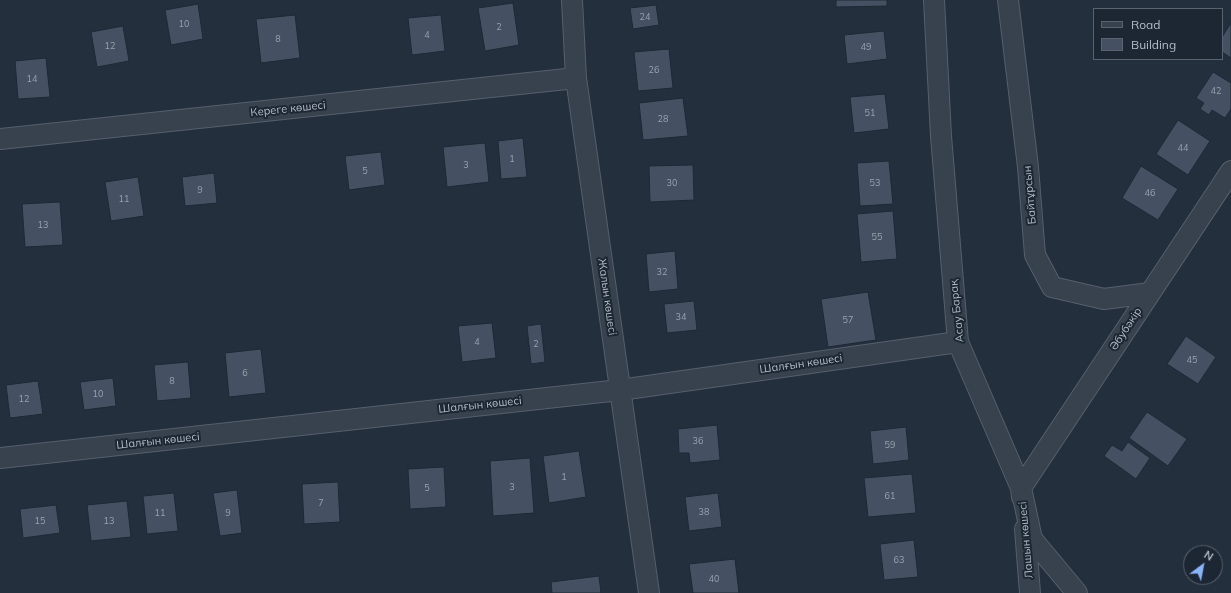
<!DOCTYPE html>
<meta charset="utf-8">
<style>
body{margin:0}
#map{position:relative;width:1231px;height:593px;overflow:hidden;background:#242f3e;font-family:Mulish,sans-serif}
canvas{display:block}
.legend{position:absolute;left:1093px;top:8px;width:130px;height:52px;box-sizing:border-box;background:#1d2633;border:1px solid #59626f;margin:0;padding:5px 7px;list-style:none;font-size:12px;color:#b4bcc9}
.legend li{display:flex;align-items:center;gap:8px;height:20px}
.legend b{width:20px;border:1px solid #59626f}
.north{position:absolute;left:1183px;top:545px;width:40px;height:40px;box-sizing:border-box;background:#1d2633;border:1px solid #59626f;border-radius:50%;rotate:32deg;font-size:11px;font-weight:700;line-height:16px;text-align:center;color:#b4bcc9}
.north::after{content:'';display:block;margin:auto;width:14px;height:18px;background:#8ab4f8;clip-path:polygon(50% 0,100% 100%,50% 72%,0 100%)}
</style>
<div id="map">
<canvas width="1231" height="593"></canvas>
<ul class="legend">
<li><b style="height:5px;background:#38414e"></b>Road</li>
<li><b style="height:11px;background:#455162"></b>Building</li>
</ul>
<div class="north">N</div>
</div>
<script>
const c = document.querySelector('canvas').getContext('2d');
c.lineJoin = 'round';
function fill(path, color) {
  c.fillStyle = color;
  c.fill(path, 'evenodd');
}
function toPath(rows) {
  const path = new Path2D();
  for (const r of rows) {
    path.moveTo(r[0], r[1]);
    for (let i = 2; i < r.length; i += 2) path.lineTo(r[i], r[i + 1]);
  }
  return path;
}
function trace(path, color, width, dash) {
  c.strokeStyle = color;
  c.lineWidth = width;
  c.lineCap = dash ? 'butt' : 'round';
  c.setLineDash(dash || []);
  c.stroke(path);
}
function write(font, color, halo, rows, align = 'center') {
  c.font = font + ' Mulish,sans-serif';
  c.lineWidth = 4;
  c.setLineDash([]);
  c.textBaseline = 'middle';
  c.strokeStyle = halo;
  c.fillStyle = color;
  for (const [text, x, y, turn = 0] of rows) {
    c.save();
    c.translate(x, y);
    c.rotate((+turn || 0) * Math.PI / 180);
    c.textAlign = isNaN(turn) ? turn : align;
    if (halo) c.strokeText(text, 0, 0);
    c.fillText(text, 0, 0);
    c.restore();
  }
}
const building = toPath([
 [836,0,887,0,887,6,836,7,836,0],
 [513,3,519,45,485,51,478,8,513,3],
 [198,4,203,39,171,45,165,10,198,4],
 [656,5,659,25,633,29,630,8,656,5],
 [295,15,300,58,261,63,256,19,295,15],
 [441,15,445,51,412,55,408,18,441,15],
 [1231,23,1231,58,1222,52,1222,37,1231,23],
 [123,26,129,61,97,67,91,32,123,26],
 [884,31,887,59,847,64,844,35,884,31],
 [669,49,673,88,638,91,634,52,669,49],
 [46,58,50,97,18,99,15,61,46,58],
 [1213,72,1231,83,1231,109,1225,118,1212,110,1209,115,1200,109,1204,103,1196,98,1213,72],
 [885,94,889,129,854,133,850,97,885,94],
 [683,98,688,136,643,140,639,103,683,98],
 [1178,120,1210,141,1188,175,1156,154,1178,120],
 [523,138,527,177,501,179,498,141,523,138],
 [485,143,489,182,447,187,443,147,485,143],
 [381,152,385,185,349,190,345,156,381,152],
 [889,161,893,204,860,206,857,163,889,161],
 [693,165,694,200,650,202,649,166,693,165],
 [1141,166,1178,189,1158,220,1122,198,1141,166],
 [214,173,217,203,185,206,182,177,214,173],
 [138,177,144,216,111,221,105,182,138,177],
 [60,202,63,245,25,247,22,204,60,202],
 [893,211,897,259,861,262,857,214,893,211],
 [675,251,678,289,649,292,646,254,675,251],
 [868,292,876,340,828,347,821,299,868,292],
 [694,301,697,330,667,333,664,304,694,301],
 [492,323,496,358,462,362,458,326,492,323],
 [541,324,545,362,531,364,527,326,541,324],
 [1186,336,1216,357,1198,384,1167,364,1186,336],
 [261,349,266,393,229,397,225,353,261,349],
 [188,362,191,398,157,401,154,365,188,362],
 [113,378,116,406,84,410,80,382,113,378],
 [38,381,43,414,10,418,6,385,38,381],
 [1147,412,1187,439,1168,466,1129,438,1147,412],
 [717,425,720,460,690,463,689,453,679,453,678,429,717,425],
 [906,427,909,460,873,464,870,431,906,427],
 [1128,442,1150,458,1136,479,1104,456,1112,445,1122,451,1128,442],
 [579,451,586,497,549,503,543,456,579,451],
 [530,458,534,513,493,516,490,461,530,458],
 [444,467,446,507,410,509,408,469,444,467],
 [912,474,916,513,868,517,864,478,912,474],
 [338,482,340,522,304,524,302,484,338,482],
 [237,490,242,533,220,536,213,493,237,490],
 [174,493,178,531,147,534,143,496,174,493],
 [718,493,722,527,689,531,685,497,718,493],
 [127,501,131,537,91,541,87,505,127,501],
 [56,505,60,533,23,538,20,509,56,505],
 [914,540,918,577,884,580,880,544,914,540],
 [735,559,739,593,693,593,689,564,735,559],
 [599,576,601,593,552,593,551,582,599,576]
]);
const minor = toPath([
 [572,0,576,78,649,593],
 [934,0,941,136,958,342,1021,488,1032,539,1077,593],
 [1008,0,1028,167,1035,255,1052,287,1104,299,1150,293],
 [0,139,576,78],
 [0,458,620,390,958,342],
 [1022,497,1021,488,1231,171],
 [1025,529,1030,593]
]);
const numberNames = [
 ["24",645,17],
 ["10",184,24],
 ["2",499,27],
 ["4",427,35],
 ["8",278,39],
 ["12",110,46],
 ["49",866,47],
 ["26",654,70],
 ["14",32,79],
 ["42",1216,91],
 ["51",870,113],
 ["28",663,119],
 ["44",1183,148],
 ["1",512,159],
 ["3",466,165],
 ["5",365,171],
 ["30",672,183],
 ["53",875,183],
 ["9",200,190],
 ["46",1150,193],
 ["11",124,199],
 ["13",43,225],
 ["55",877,237],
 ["32",662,272],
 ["34",681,317],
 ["57",848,320],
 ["4",477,342],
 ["2",536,344],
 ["45",1192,360],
 ["6",245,373],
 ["8",172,381],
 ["10",98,394],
 ["12",24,399],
 ["36",698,441],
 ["59",890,445],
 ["1",564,477],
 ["3",512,487],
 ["5",427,488],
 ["61",890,496],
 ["7",321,503],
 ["38",704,512],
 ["11",160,513],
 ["9",228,513],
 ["15",40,521],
 ["13",109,521],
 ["63",899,560],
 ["40",714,579]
];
const streetNames = [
 ["Кереге көшесі",288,109,-6],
 ["Байтұрсын",1030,195,-95],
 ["Жалын көшесі",607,297,82],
 ["Асау Барақ",957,311,-96],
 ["Әбубәкір",1126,329,-57],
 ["Шалғын көшесі",801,364,-8],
 ["Шалғын көшесі",480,405,-6],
 ["Шалғын көшесі",158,441,-6],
 ["Лашын көшесі",1026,540,-95]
];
fill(building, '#455162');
trace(building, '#1f2835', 1);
trace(minor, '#565f6c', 22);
trace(minor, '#38414e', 20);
write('9px', '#98a1af', null, numberNames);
write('11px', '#b4bcc9', '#1d2633', streetNames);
</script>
